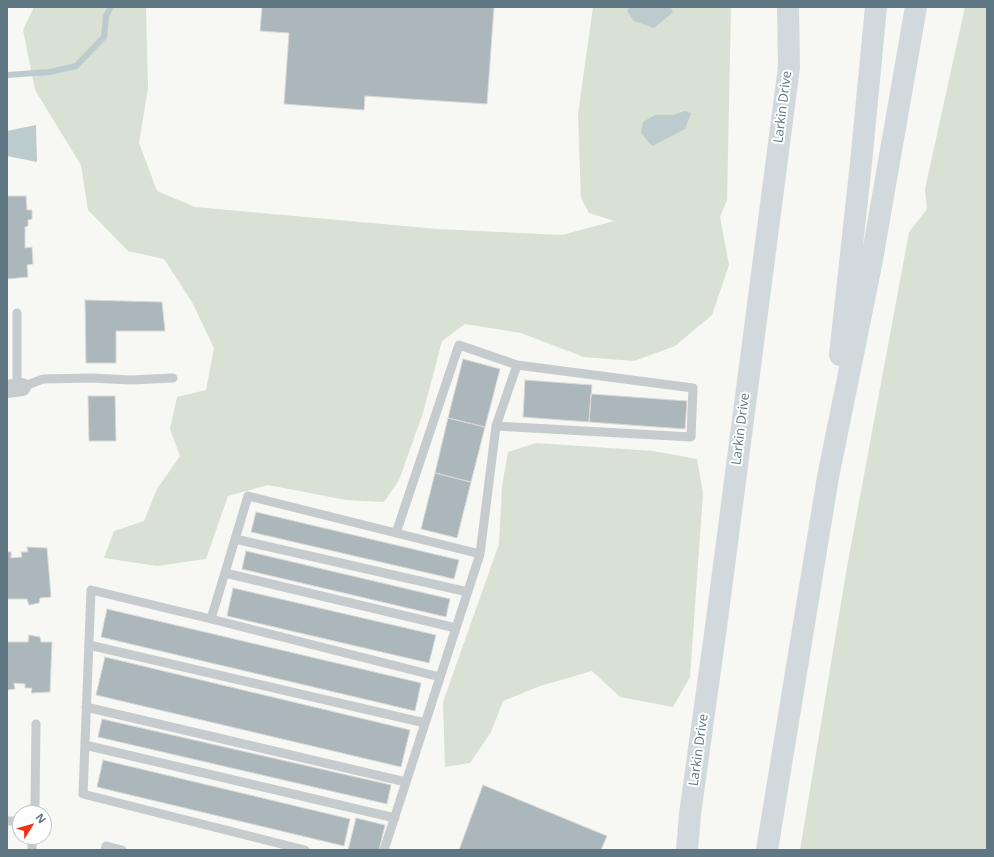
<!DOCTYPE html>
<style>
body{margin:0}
#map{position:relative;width:994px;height:857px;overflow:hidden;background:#f7f7f3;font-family:"Open Sans",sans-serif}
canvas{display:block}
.frame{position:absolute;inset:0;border:8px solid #5f7782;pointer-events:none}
.north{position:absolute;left:12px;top:805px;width:40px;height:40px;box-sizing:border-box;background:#fff;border:1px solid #bfc9cd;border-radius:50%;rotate:53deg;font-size:11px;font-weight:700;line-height:16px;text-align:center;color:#5f7782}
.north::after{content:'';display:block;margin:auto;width:14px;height:18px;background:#f43016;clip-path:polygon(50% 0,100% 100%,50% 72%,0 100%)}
</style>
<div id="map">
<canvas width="994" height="857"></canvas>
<div class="frame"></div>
<div class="north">N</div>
</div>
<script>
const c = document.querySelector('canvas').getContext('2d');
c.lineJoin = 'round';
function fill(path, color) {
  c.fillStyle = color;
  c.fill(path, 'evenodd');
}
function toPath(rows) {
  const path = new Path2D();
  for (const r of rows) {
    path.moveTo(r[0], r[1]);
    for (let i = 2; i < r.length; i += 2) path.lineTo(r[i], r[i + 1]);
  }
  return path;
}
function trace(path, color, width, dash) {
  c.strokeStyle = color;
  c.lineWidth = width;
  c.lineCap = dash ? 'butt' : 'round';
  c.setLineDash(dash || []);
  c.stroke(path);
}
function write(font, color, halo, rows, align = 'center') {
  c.font = font + ' "Open Sans",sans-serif';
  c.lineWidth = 4;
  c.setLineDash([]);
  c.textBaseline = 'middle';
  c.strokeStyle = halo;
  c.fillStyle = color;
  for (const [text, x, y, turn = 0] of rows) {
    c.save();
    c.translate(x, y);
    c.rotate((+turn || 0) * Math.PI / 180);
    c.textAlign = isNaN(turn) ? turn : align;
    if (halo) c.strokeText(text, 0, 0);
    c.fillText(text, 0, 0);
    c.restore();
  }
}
const green = toPath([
 [34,7,146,7,148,88,139,143,157,191,195,207,437,229,562,235,614,221,589,213,581,198,578,114,593,7,731,7,727,200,720,217,729,265,712,315,675,346,634,361,584,357,521,333,465,324,442,341,423,413,399,480,384,502,346,500,268,485,228,496,206,559,157,566,104,558,114,531,144,521,157,489,180,456,170,429,177,397,206,390,214,348,192,302,164,259,128,251,88,210,81,165,35,90,23,30],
 [965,7,987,7,987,850,800,850,847,567,909,232,927,209,925,189],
 [536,443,653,451,697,459,703,493,690,677,673,707,620,697,592,671,540,686,503,701,491,732,470,763,445,767,443,702,499,544,502,486,508,452]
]);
const water = toPath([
 [630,7,670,7,673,12,654,28,634,21,627,11],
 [685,111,691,113,685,129,652,146,641,133,643,122,655,115,673,115],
 [36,125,37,162,7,156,7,131]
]);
const stream = toPath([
 [7,75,50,72,76,66,104,37,106,16,111,7]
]);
const building = toPath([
 [262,7,494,7,487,104,365,96,364,110,284,104,289,33,260,31,262,7],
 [7,196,26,196,27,210,32,210,32,219,28,220,28,226,25,227,25,248,32,247,33,264,27,265,28,277,7,279,7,196],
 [85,300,162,302,165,331,116,331,116,363,86,363,85,300],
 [463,359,500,369,485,427,448,418,463,359],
 [525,380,592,385,589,422,523,417,525,380],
 [591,394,687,401,685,429,589,422,591,394],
 [88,396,115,396,116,441,89,441,88,396],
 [448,418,485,427,471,482,435,473,448,418],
 [435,473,471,482,457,538,421,529,435,473],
 [256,512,459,560,454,579,251,532,256,512],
 [27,547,47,548,51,597,40,598,39,603,29,605,27,599,7,599,7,552,11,552,11,558,22,557,21,552,28,552,27,547],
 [246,551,450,599,446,617,242,569,246,551],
 [233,588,436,635,429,663,227,616,233,588],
 [107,609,421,683,415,711,101,637,107,609],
 [29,635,40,637,41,642,52,642,50,692,31,693,32,688,25,688,25,684,14,683,15,689,7,690,7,642,28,642,29,635],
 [105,657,410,730,401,767,96,695,105,657],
 [102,719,391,785,387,804,98,737,102,719],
 [103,760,350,819,344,846,97,787,103,760],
 [483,785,607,836,601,850,459,850,483,785],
 [356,818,385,825,379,850,348,850,356,818]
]);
const lane = toPath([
 [17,313,17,388],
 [22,387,43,379,91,378,131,380,173,378],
 [496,426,691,437,693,388,517,365],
 [396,533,459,345,517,365,496,426,480,554],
 [235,539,468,592],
 [225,573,456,628],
 [211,619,440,677],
 [89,645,425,723],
 [86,707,406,782],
 [85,745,395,818],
 [26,813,35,806,36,724],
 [7,821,16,821,20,818],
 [32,850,32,837],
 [105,850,106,846,122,850],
 [305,850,83,794,91,590,211,619,248,496,480,554,384,850]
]);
const street = toPath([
 [7,389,22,387]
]);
const secondary = toPath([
 [687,850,690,814,716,627,789,67,788,7]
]);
const highway = toPath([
 [840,355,861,163,876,7],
 [767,850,828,477,871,265,916,7]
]);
const streetNames = [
 ["Larkin Drive",783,107,-83],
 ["Larkin Drive",741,429,-83],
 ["Larkin Drive",699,750,-82]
];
fill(green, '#d9e0d4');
fill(water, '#bccbce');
trace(stream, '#bccbce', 6);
fill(building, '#acb7bc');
trace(building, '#d9d8d6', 1);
trace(lane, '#c6cbce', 9);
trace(street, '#c6cbce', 18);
trace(secondary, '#d2d9dc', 22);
trace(highway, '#d2d9dc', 22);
write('13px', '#5f7782', '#fff', streetNames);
</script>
